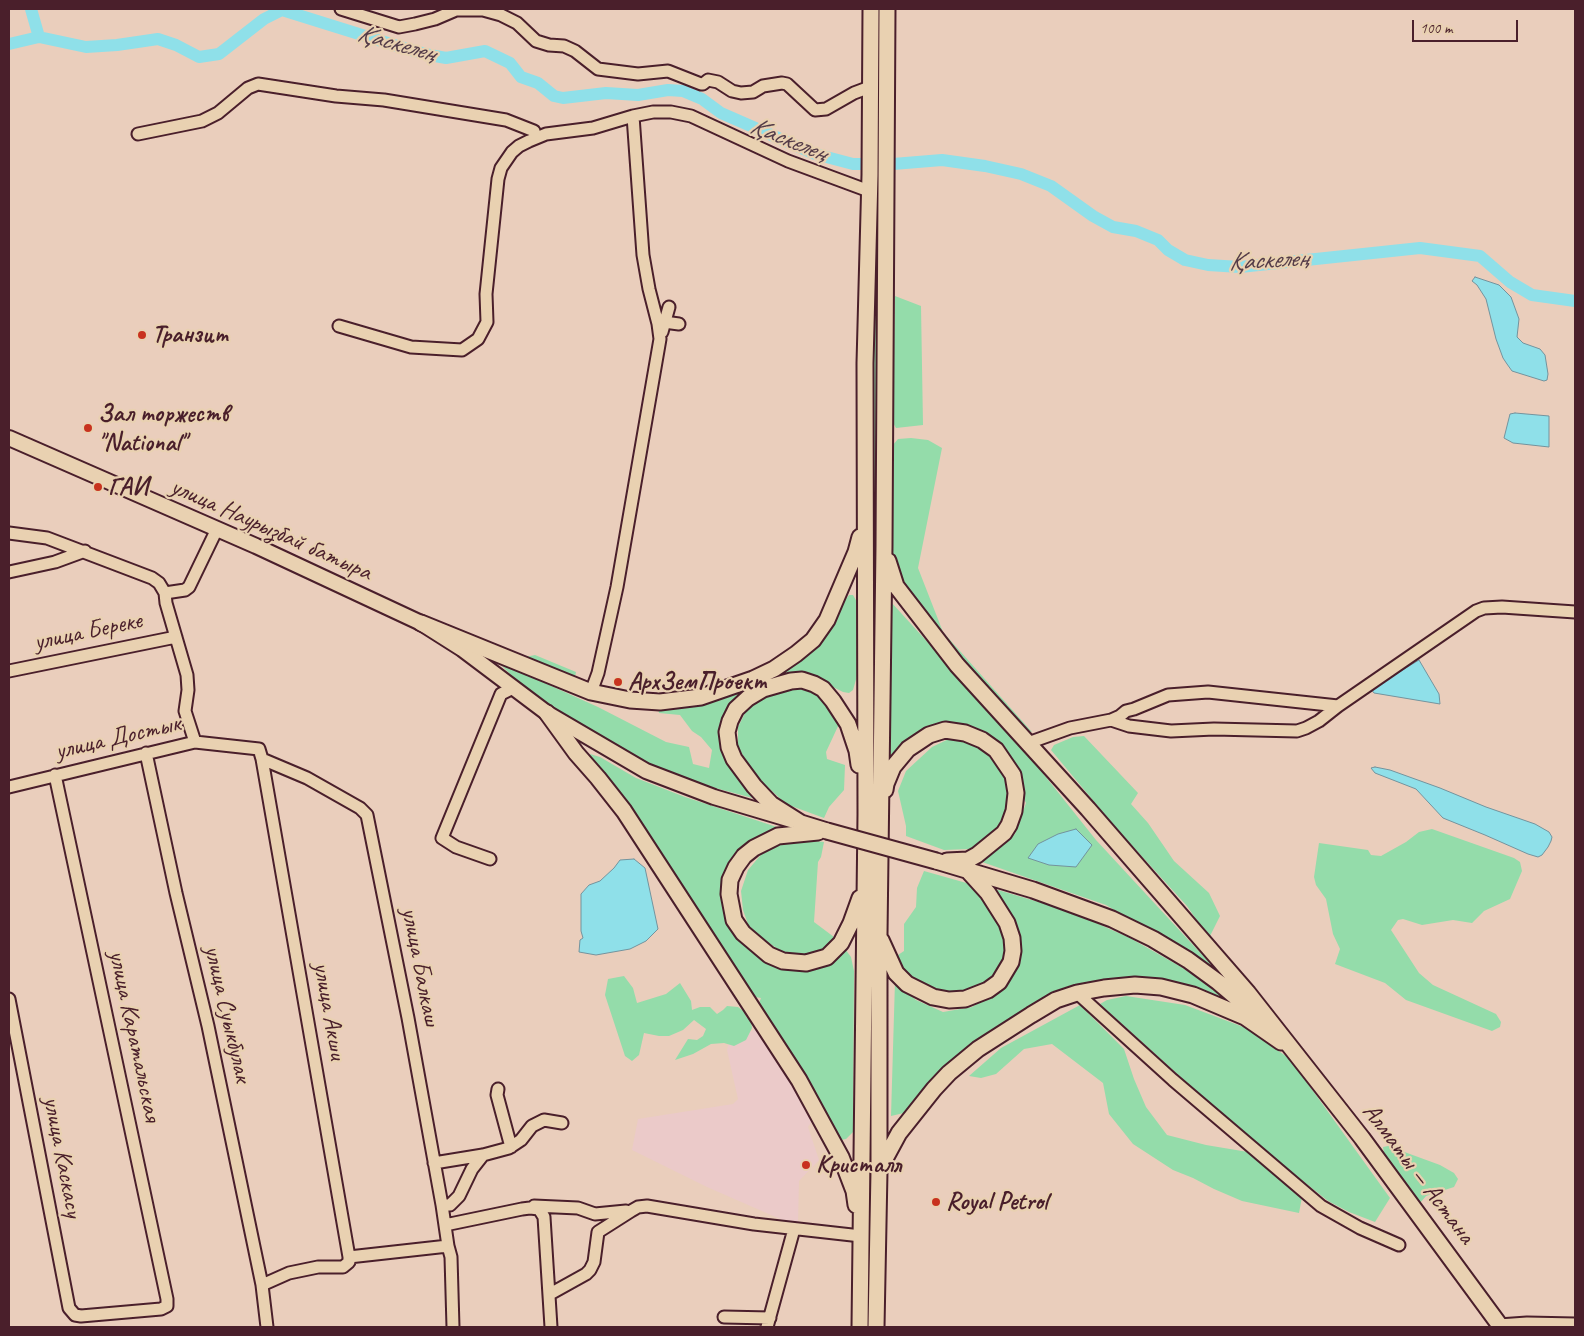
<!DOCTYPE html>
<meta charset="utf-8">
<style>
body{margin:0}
#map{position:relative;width:1584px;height:1336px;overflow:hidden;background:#eacebc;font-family:Caveat,sans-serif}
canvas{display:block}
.frame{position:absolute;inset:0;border:10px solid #4a1f2b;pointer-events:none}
.scale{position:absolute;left:1412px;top:20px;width:106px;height:22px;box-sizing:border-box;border:2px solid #4a1f2b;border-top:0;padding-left:6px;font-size:15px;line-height:18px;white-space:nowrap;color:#4a1f2b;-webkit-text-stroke:4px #e9d1b1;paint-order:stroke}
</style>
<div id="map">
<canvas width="1584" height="1336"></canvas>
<div class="frame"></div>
<div class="scale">100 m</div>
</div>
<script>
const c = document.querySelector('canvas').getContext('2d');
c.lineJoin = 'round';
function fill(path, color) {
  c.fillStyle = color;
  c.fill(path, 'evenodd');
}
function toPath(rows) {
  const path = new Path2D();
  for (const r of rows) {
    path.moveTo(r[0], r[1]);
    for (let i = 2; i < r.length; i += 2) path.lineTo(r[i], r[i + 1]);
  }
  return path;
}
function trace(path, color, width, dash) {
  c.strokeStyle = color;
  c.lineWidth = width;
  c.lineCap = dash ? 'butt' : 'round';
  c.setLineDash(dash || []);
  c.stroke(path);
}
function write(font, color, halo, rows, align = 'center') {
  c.font = font + ' Caveat,sans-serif';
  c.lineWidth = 4.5;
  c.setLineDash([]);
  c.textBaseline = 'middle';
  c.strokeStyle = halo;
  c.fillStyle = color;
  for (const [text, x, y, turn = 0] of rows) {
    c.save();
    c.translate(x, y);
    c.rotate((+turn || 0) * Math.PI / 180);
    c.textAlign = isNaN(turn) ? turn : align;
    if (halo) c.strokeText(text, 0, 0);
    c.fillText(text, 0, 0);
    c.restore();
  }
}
const built = toPath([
 [758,1028,814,1118,808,1127,819,1160,799,1181,798,1222,787,1222,707,1187,632,1150,638,1119,733,1104,738,1099,727,1050,729,1042]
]);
const green = toPath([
 [880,202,871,1252,868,1239,874,207],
 [895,296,921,306,923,425,896,428,892,421],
 [911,438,928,440,942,448,918,568,943,632,1032,732,1020,729,901,586,893,558,892,446,898,439],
 [849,595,853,595,857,602,857,676,853,690,849,693,843,692,813,677,793,676,724,724,760,800,689,781,636,758,546,703,514,678,498,662,598,707,666,742,689,747,693,764,709,768,712,750,701,737,692,731,680,715,659,713,658,708,790,667,826,635,836,612],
 [891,602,1014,737,1096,840,1218,972,1106,905,982,862,1015,834,1026,803,997,745,968,725,924,728,887,758],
 [535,655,576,672,575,677,572,678,525,657],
 [802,687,821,695,840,722,826,752,827,759,845,765,844,790,829,807,824,818,786,804,761,781,750,767,738,747,738,727,747,709,773,691],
 [1084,736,1138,793,1131,804,1148,823,1174,861,1209,893,1220,916,1209,938,1187,906,1116,828,1051,750,1054,745,1073,737],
 [953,737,965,738,990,755,1006,776,1010,807,998,829,980,848,970,849,944,850,906,836,906,826,898,791,906,771,932,747],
 [590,754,600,757,636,778,685,797,780,828,742,849,726,901,775,962,845,949,851,957,854,971,853,1132,846,1139,840,1140,757,1008,761,998,749,996,644,827,599,774,591,759],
 [1432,829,1514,858,1520,862,1522,871,1510,899,1484,911,1472,923,1453,920,1422,925,1403,919,1398,920,1391,930,1419,973,1433,985,1496,1014,1501,1022,1500,1027,1492,1031,1406,1000,1385,983,1335,964,1340,949,1333,934,1326,899,1316,885,1314,877,1319,843,1368,850,1371,855,1381,856,1406,842,1419,832],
 [799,839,824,842,821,857,818,862,814,922,834,937,828,947,815,953,800,955,782,952,759,936,749,927,743,910,741,891,748,870,770,844],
 [924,871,970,884,989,900,1006,936,1007,962,987,985,965,994,935,994,909,978,894,962,898,955,904,951,904,924,916,907,917,888],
 [988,887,1069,911,1130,938,1183,968,1246,1014,1137,980,1023,1015,908,1112,891,1116,895,981,916,1000,943,1012,972,1007,1009,983,1019,950],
 [624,976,633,988,637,1003,666,994,680,983,691,1001,692,1010,700,1007,710,1007,717,1014,723,1010,727,1006,738,1007,745,1012,746,1017,751,1020,752,1028,746,1040,734,1046,724,1043,711,1044,693,1054,675,1060,688,1039,697,1040,703,1036,706,1029,694,1020,683,1030,669,1036,659,1036,644,1033,639,1055,632,1061,625,1056,605,995,608,979],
 [1126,996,1185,1005,1246,1028,1290,1059,1390,1198,1375,1222,1349,1212,1328,1201,1270,1155,1205,1099,1100,1004,1107,1000],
 [1080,1005,1124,1049,1134,1079,1146,1107,1167,1135,1206,1145,1248,1152,1302,1197,1299,1213,1242,1201,1214,1189,1193,1178,1173,1170,1133,1144,1109,1114,1103,1083,1052,1044,1024,1049,996,1074,981,1078,969,1076,1001,1048],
 [1388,1146,1440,1165,1454,1173,1458,1179,1454,1187,1426,1196,1420,1203,1384,1153,1383,1147]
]);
const water = toPath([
 [1475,277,1499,285,1511,297,1519,319,1517,337,1523,343,1540,349,1545,355,1548,374,1547,380,1544,381,1512,371,1507,364,1503,358,1496,339,1486,299,1477,285,1472,281,1475,277],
 [1515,413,1549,416,1549,447,1513,443,1504,438,1510,414,1515,413],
 [1419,660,1439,694,1440,704,1374,693,1371,689,1419,660],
 [1375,767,1390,770,1440,788,1486,807,1535,824,1549,832,1552,837,1551,841,1548,847,1542,855,1538,857,1528,854,1485,835,1443,818,1416,789,1375,773,1371,768,1375,767],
 [1076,829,1092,845,1076,867,1049,865,1028,858,1038,844,1058,834,1076,829],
 [634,859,645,868,658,929,646,941,630,949,596,955,579,952,580,940,583,938,581,931,581,894,589,885,600,881,614,868,620,860,634,859]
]);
const river = toPath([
 [31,9,39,37],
 [9,44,39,37,86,47,117,45,158,39,176,45,199,57,219,54,264,19,282,10,407,49,430,55,446,58,485,51,510,63,521,77,538,83,554,96,563,98,606,93,638,95,668,90,683,91,702,99,721,113,815,154,853,164,893,164,942,160,985,166,1021,174,1051,186,1093,216,1113,227,1136,231,1158,240,1168,250,1185,260,1208,265,1240,267,1420,248,1480,256,1510,282,1532,295,1575,301]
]);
const minor = toPath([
 [341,9,399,27,415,24,435,19,456,10,483,10,501,15,517,23,536,41,549,45,564,46,575,51,598,69,638,74,668,71,701,84,703,84,708,80,718,82,732,91,741,93,753,92,763,86,782,83,787,84,815,110,826,109,854,93,870,87],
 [138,134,202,121,218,113,248,88,258,84,336,96,384,100,506,120,534,131],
 [664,322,679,324],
 [339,326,411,347,462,350,478,339,487,322,486,294,498,179,501,168,512,152,519,146,529,141,546,134,593,128,633,116,653,112,671,112,691,116,788,161,869,191],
 [662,332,669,307],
 [9,533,47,538,152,578,159,583,165,593,166,603,187,675,188,690,185,711,195,742],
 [9,572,55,562,85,551],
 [165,593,185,590,189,587,217,529],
 [9,671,176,637],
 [591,692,598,673,617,587,660,339,658,324,649,289,643,255,633,116],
 [1111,720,1129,726,1171,731,1214,729,1297,731,1306,728,1319,721,1338,706,1476,611,1484,608,1502,607,1575,612],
 [1028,743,1070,728,1111,720,1120,716,1126,711,1134,709,1168,695,1208,692,1338,706],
 [146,753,176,893,208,1026,262,1285,267,1327],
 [262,759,307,778,360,808,367,815,408,1018,442,1205,448,1246,451,1257,453,1327],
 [9,787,195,742,259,749,262,759,349,1257,349,1262,343,1267,318,1267,289,1273,262,1285],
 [490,859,456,847,442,838,501,694,513,688],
 [1077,993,1173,1080,1321,1206,1360,1228,1399,1245],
 [9,999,69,1308,75,1315,81,1316,161,1309,167,1306,167,1299,55,775],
 [498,1089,497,1095,511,1147],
 [434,1163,483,1155,509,1148,521,1140,532,1126,544,1120,562,1123],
 [442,1205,450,1205,459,1196,472,1169,483,1155],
 [534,1206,578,1208,595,1214,626,1211],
 [445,1225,522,1209,530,1208,539,1209,544,1217,551,1327],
 [349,1257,448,1246],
 [550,1294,586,1274,590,1270,594,1262,598,1232,631,1211,638,1207,647,1206,754,1224,861,1236],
 [724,1317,770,1318],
 [1499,1325,1527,1323,1575,1324],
 [767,1327,794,1229]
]);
const major = toPath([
 [9,438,256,546,421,623,462,649,547,713,646,771,714,797,791,820]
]);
const highway = toPath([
 [888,561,896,586,957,665,1088,809,1248,993,1362,1138,1501,1327],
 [421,623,591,692,630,700,660,702,701,697,753,679,774,669,796,654,813,640,827,620,856,552,860,537],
 [547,713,576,753,598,778,624,811,799,1080,841,1157,854,1191,856,1205],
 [885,790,886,784,893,767,908,749,929,735,945,730,965,733,982,740,996,750,1013,775,1016,793,1014,811,1009,825,1004,833,977,855,968,860,947,861],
 [827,831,801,823,771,804,754,786,734,759,729,747,727,732,730,721,736,709,748,698,763,689,791,681,802,680,814,684,823,689,833,701,848,724,857,751,859,765],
 [818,832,778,836,754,848,744,856,736,867,730,880,729,894,734,920,743,933,769,955,783,961,806,963,827,957,841,943,851,923,860,898],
 [936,861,1033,890,1112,919,1153,939,1188,960,1218,982,1258,1016],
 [881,940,896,973,907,984,933,997,949,1000,965,999,988,990,999,982,1011,962,1013,951,1012,938,1007,923,988,893,969,872],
 [879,1170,899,1133,934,1089,949,1073,978,1049,1031,1015,1056,1000,1077,993,1104,988,1135,985,1161,987,1193,995,1245,1017,1281,1042],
 [860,1327,866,814,865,363,870,175,871,9],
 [876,1327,879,1171,879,934,884,546,887,9]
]);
const highwayBridge = toPath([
 [827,831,936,861]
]);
const markers = [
 [142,335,5,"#c8321e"],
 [88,428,5,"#c8321e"],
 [98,487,5,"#c8321e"],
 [618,682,5,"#c8321e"],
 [806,1165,5,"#c8321e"],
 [936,1202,5,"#c8321e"]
];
const poiNames = [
 ["Транзит",152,335],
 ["Зал торжеств",98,414],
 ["\"National\"",98,443],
 ["ГАИ",108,487],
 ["АрхЗемПроект",628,682],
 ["Кристалл",816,1165],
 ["Royal Petrol",946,1202]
];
const streetNames = [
 ["улица Наурызбай батыра",271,530,24],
 ["улица Береке",88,632,-12],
 ["улица Достык",118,738,-13],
 ["улица Балкаш",420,967,79],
 ["улица Акши",329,1011,80],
 ["улица Суыкбулак",227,1014,77],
 ["улица Каратальская",134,1036,78],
 ["улица Каскасу",62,1157,79],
 ["Алматы — Астана",1418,1174,53]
];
const waterNames = [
 ["Қаскелең",396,44,16],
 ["Қаскелең",788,140,22],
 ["Қаскелең",1268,261,-3]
];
fill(built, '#ebcac9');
fill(green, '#94dcaa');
fill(water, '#8fe0e9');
trace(water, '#73939d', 1);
trace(river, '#8fe0e9', 12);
trace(minor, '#4a1f2b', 15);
trace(major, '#4a1f2b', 18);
trace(highway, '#4a1f2b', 19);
trace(minor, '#e9d1b1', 11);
trace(major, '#e9d1b1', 14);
trace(highway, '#e9d1b1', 15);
trace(highwayBridge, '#4a1f2b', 19, []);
trace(highwayBridge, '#e9d1b1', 15);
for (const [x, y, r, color] of markers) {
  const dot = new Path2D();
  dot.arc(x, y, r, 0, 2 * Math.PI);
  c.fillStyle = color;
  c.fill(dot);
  trace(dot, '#e9d1b1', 2);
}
write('bold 25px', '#4a1f2b', '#e9d1b1', poiNames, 'left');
write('25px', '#4a1f2b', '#e9d1b1', streetNames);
write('italic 26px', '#543c48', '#e9d1b1', waterNames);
</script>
